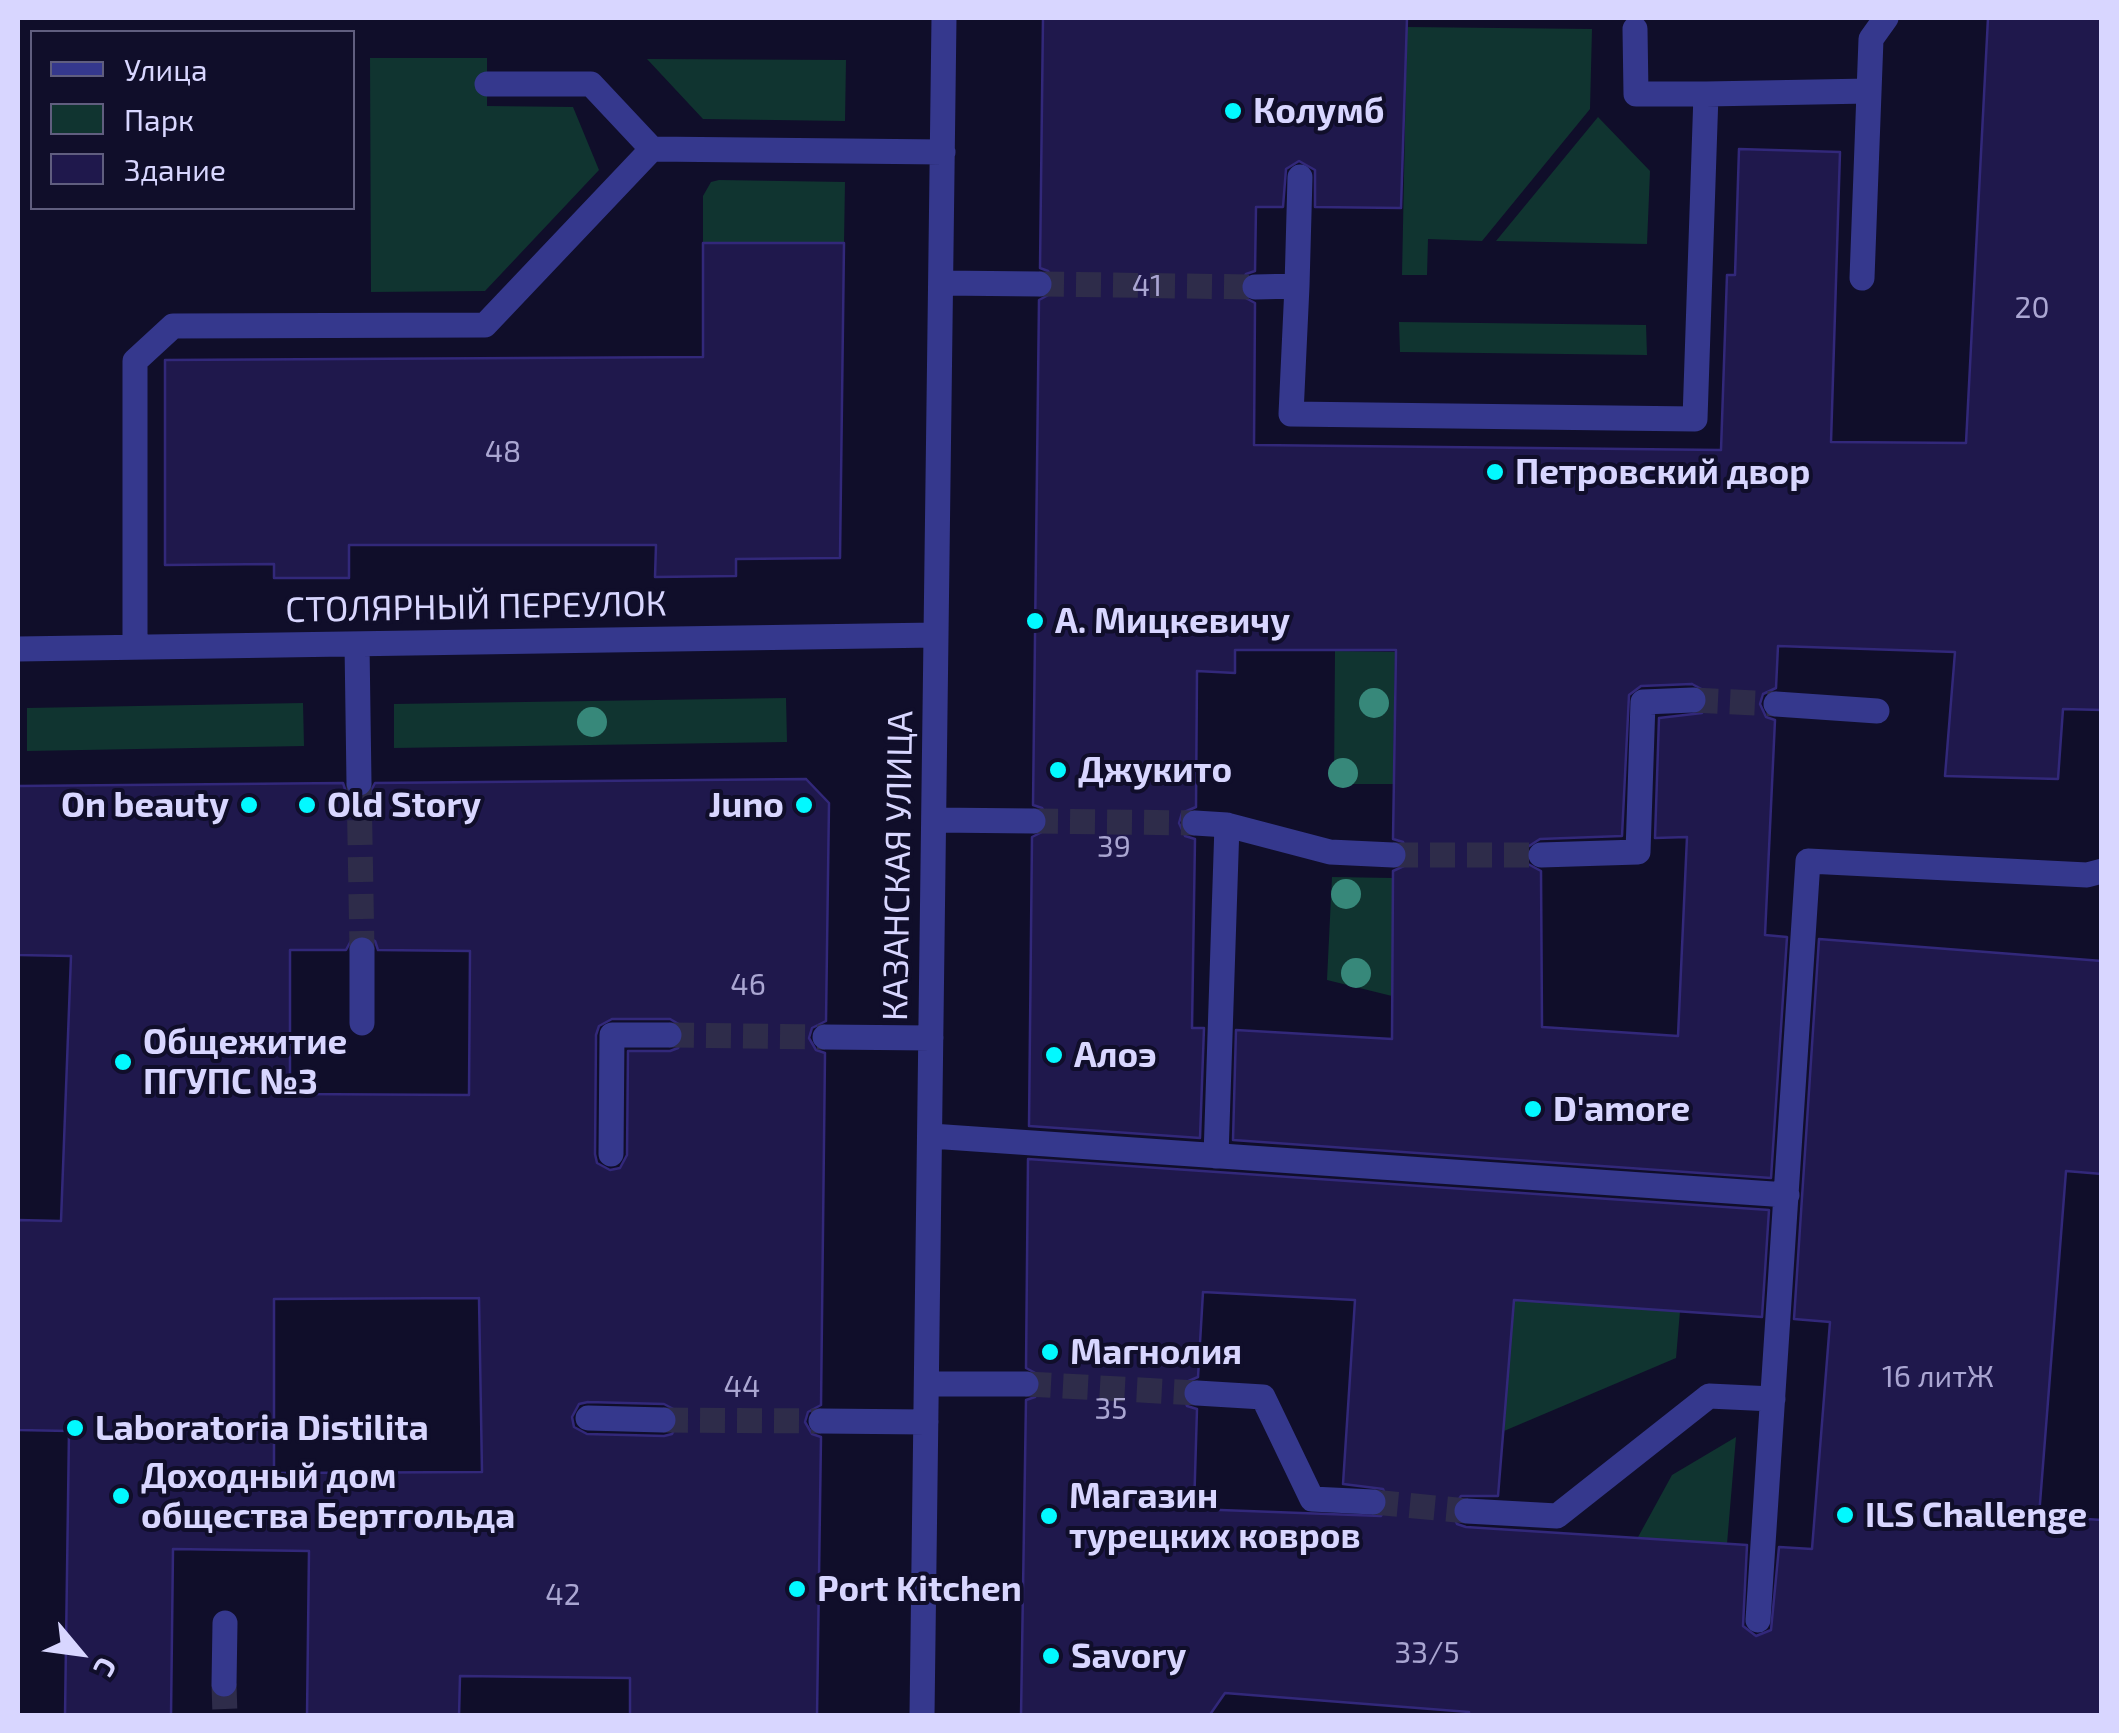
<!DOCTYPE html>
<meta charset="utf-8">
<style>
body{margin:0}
#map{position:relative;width:2119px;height:1733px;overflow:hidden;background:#100e2a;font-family:"Exo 2",sans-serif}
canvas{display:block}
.frame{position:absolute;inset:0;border:20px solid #d8d6ff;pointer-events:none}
.legend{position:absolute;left:30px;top:30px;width:325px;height:180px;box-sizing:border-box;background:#100e2a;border:2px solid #605e7f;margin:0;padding:12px 18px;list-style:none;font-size:30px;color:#d8d6ff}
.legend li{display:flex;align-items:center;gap:20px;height:50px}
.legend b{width:50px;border:2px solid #605e7f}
.north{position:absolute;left:30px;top:1603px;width:100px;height:100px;-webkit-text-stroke:8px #100e2a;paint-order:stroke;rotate:119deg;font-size:28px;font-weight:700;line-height:40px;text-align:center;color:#d8d6ff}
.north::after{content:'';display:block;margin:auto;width:35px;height:45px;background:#d8d6ff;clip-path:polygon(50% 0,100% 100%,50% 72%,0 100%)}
</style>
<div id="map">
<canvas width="2119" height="1733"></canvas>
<div class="frame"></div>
<ul class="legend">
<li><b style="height:12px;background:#35388d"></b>Улица</li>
<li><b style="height:28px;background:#103430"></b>Парк</li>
<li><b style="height:28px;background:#1f184c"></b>Здание</li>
</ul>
<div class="north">С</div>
</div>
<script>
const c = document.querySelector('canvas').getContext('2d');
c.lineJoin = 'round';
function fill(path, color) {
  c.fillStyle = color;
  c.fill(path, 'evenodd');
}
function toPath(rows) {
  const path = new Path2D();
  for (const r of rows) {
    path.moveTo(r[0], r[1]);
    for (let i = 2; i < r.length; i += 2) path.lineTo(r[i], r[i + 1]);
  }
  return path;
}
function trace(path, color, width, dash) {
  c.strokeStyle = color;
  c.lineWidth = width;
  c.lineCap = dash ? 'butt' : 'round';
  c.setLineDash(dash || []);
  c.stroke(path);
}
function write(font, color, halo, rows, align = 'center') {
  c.font = font + ' "Exo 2",sans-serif';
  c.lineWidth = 8;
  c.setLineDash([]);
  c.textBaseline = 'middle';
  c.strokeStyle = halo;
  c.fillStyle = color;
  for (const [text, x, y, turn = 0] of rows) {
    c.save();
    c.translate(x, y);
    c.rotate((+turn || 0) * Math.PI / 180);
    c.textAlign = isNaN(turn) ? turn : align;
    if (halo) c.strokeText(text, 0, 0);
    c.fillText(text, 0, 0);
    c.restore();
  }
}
const green = toPath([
 [1407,27,1592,29,1590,109,1482,241,1428,239,1427,275,1402,275],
 [370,58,487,58,487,106,573,107,599,170,485,291,371,292],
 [647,59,846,60,845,121,703,119],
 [1598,117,1650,171,1647,244,1496,241],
 [719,180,845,182,844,243,703,243,703,196,711,182],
 [1399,322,1646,325,1647,355,1400,352],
 [1335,651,1395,652,1393,784,1334,784],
 [786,698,787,742,394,748,394,704],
 [303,703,304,746,27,751,27,708],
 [1332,877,1393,878,1392,996,1327,980],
 [1513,1299,1680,1311,1676,1358,1504,1431],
 [1736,1437,1727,1544,1637,1539,1672,1475]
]);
const building = toPath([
 [1043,18,1407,18,1401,208,1315,207,1315,170,1299,161,1286,169,1283,207,1256,207,1255,271,1246,274,1239,286,1242,296,1255,303,1254,445,1721,450,1727,275,1735,275,1739,149,1840,152,1831,442,1966,443,1988,18,2102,18,2102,710,2063,709,2058,779,1945,776,1955,652,1778,646,1776,688,1763,694,1760,704,1766,717,1775,720,1765,935,1787,937,1771,1178,1233,1140,1236,1030,1392,1039,1393,871,1406,865,1409,855,1403,842,1393,839,1396,650,1235,650,1235,673,1197,671,1196,807,1182,813,1179,823,1185,836,1195,839,1192,1028,1204,1028,1200,1138,1029,1126,1032,837,1046,830,1049,820,1042,808,1033,805,1039,300,1052,293,1055,283,1048,271,1040,268,1043,18],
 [1692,684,1707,692,1709,700,1702,713,1659,718,1655,838,1687,837,1678,1036,1542,1027,1541,871,1528,864,1526,848,1540,839,1622,836,1629,695,1641,686,1692,684],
 [703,243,844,243,840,558,736,559,736,576,655,577,656,545,349,545,349,578,274,578,274,564,165,565,165,360,703,357,703,243],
 [806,779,829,803,826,1021,812,1028,809,1038,816,1050,825,1053,821,1405,808,1412,805,1422,812,1434,821,1437,817,1716,630,1716,630,1678,460,1676,459,1716,307,1716,309,1551,173,1549,171,1716,65,1716,69,1431,18,1430,18,1220,61,1221,71,956,18,955,18,786,343,783,346,792,358,799,368,796,375,783,806,779],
 [363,934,375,941,378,950,470,951,469,1095,290,1094,290,950,346,950,353,937,363,934],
 [612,1019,670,1019,682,1026,685,1036,678,1048,670,1051,628,1051,627,1155,620,1168,610,1170,597,1163,595,1154,596,1035,599,1026,612,1019],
 [479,1298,482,1472,274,1473,274,1299,479,1298],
 [588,1402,664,1404,677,1411,679,1421,672,1434,664,1436,587,1434,574,1427,572,1417,579,1404,588,1402],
 [1819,939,2102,961,2102,1174,2066,1171,2039,1516,2102,1520,2102,1716,1469,1716,1469,1712,1225,1693,1209,1716,1021,1716,1026,1400,1035,1397,1042,1385,1039,1375,1026,1368,1028,1159,1769,1210,1762,1317,1514,1300,1498,1496,1461,1496,1451,1511,1457,1524,1466,1527,1747,1545,1743,1626,1756,1636,1771,1630,1779,1547,1812,1549,1830,1322,1794,1319,1819,939],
 [1203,1292,1355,1300,1343,1484,1383,1489,1389,1502,1381,1516,1194,1509,1197,1409,1187,1406,1181,1393,1184,1383,1198,1377,1203,1292]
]);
const minorTunnel = toPath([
 [1039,284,1255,287],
 [1693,700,1776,704],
 [359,783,362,950],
 [1033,821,1195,823],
 [1393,855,1541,855],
 [669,1035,825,1037],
 [1026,1384,1197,1393],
 [663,1420,821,1421],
 [1373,1502,1467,1511],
 [224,1684,225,1716]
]);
const minor = toPath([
 [1706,94,1869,91],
 [652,149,943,152],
 [1862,278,1871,39,1886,18],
 [941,283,1039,284],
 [1297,286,1300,177],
 [1255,287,1297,286,1291,414,1695,419,1706,94,1636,94,1635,29],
 [357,644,359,783],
 [135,647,135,361,173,326,485,325,652,149,591,84,487,84],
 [18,649,936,635],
 [1776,704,1877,711],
 [934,820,1033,821],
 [1195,823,1227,825,1330,852,1393,855],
 [1541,855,1638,852,1643,702,1693,700],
 [362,950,362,1023],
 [825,1037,931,1038],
 [931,1136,1787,1195],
 [611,1154,612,1035,669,1035],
 [1216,1156,1227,825],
 [927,1384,1026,1384],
 [1197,1393,1263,1397,1312,1499,1373,1502],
 [588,1418,663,1420],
 [821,1421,926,1422],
 [1467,1511,1557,1516,1709,1396,1773,1399],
 [1758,1620,1808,861,2087,875,2102,871],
 [224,1684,225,1623],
 [922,1716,944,18]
]);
const trees = [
 [1374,703],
 [592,722],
 [1343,773],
 [1346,894],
 [1356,973]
];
const markers = [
 [1233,111,10,"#02f9ff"],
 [1495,472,10,"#02f9ff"],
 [1035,621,10,"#02f9ff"],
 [1058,770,10,"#02f9ff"],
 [249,805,10,"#02f9ff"],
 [307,805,10,"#02f9ff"],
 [804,805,10,"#02f9ff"],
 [1054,1055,10,"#02f9ff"],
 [123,1062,10,"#02f9ff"],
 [1533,1109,10,"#02f9ff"],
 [1050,1352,10,"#02f9ff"],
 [75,1428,10,"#02f9ff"],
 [121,1496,10,"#02f9ff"],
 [1845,1515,10,"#02f9ff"],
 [1049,1516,10,"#02f9ff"],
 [797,1589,10,"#02f9ff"],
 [1051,1656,10,"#02f9ff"]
];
const numberNames = [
 ["41",1147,286],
 ["20",2032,308],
 ["48",503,452],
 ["39",1114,847],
 ["46",748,985],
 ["16 литЖ",1938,1377],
 ["44",742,1387],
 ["35",1111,1409],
 ["42",563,1595],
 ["33/5",1427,1653]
];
const poiNames = [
 ["Колумб",1253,111],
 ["Петровский двор",1515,472],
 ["А. Мицкевичу",1055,621],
 ["Джукито",1078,770],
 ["On beauty",229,805,"right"],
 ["Old Story",327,805],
 ["Juno",784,805,"right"],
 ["Общежитие",143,1042],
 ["ПГУПС №3",143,1082],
 ["Алоэ",1074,1055],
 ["D'amore",1553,1109],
 ["Магнолия",1070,1352],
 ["Laboratoria Distilita",95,1428],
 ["Доходный дом",141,1476],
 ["общества Бертгольда",141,1516],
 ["Магазин",1069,1496],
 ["турецких ковров",1069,1536],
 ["ILS Challenge",1865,1515],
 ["Port Kitchen",817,1589],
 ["Savory",1071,1656]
];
const streetNames = [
 ["СТОЛЯРНЫЙ ПЕРЕУЛОК",476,607,-1],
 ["КАЗАНСКАЯ УЛИЦА",898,866,-89]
];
fill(green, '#103430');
fill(building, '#1f184c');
trace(building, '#32287a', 2.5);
trace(minorTunnel, '#2e2c4a', 25, [25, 12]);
trace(minor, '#35388d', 25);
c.fillStyle = '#37887a';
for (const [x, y] of trees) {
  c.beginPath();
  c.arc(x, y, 15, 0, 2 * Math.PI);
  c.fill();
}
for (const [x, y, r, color] of markers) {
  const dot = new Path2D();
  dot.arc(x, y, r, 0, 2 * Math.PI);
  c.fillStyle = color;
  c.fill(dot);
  trace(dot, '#100e2a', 4);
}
write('30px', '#aaa6d2', null, numberNames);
write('bold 35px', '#d8d6ff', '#100e2a', poiNames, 'left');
write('35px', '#d8d6ff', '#100e2a', streetNames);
</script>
